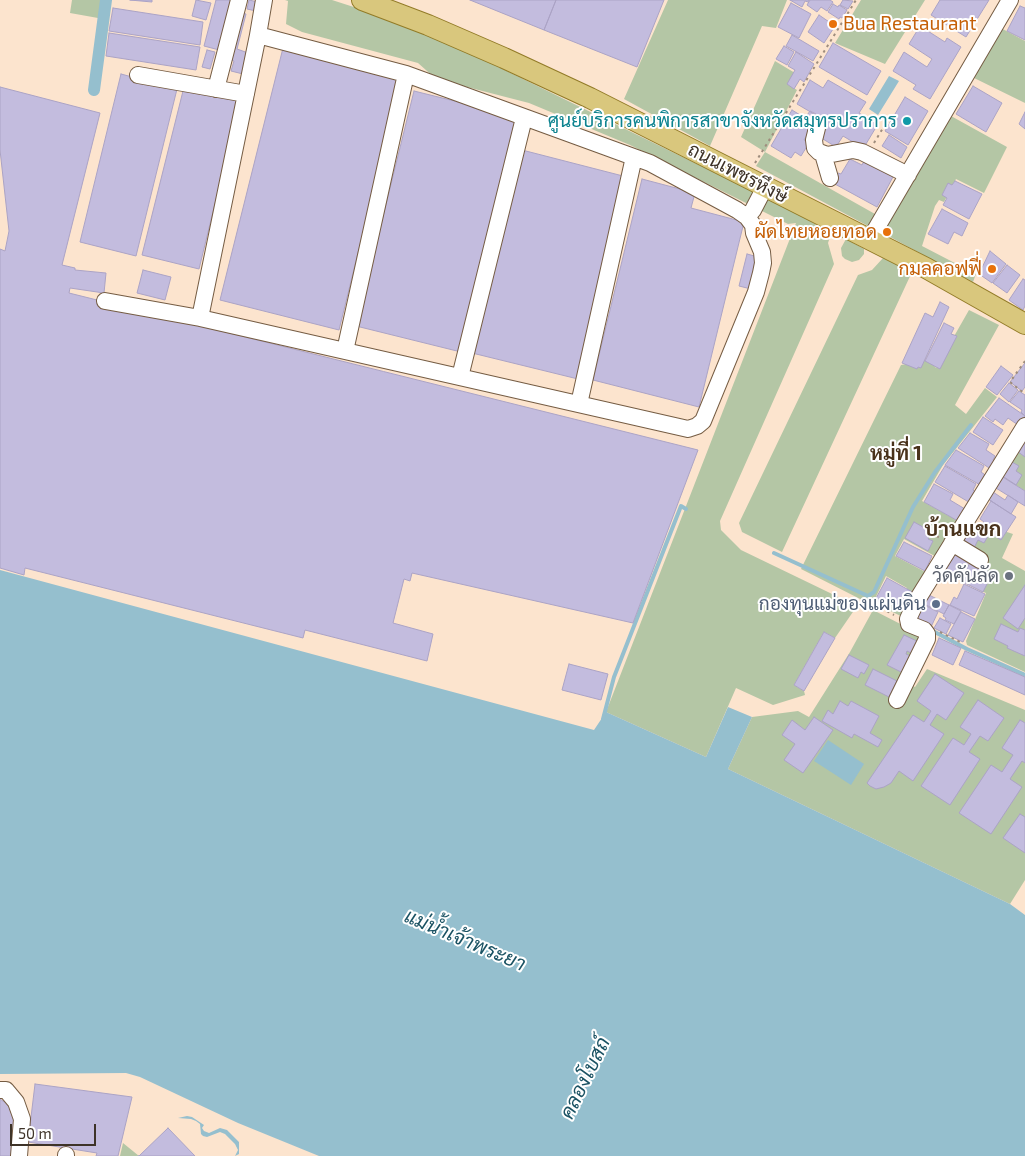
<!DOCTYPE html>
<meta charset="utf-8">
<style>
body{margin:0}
#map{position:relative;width:1025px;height:1156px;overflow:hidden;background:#fce4ce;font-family:"Exo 2",sans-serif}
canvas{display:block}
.scale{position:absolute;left:10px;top:1124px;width:86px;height:22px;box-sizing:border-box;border:2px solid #3e3328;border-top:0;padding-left:6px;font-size:15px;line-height:18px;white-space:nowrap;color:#3e3328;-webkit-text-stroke:4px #fff;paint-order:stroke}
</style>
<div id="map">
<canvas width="1025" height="1156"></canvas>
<div class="scale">50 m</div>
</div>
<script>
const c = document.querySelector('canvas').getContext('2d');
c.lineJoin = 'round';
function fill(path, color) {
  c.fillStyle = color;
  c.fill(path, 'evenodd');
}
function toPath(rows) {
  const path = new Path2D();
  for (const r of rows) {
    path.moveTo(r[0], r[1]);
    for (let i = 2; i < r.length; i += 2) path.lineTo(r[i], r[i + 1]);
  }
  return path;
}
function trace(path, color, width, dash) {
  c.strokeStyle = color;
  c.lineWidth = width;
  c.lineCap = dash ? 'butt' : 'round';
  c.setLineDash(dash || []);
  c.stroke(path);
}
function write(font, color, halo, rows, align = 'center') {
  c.font = font + ' "Exo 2",Sarabun,sans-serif';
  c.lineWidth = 4;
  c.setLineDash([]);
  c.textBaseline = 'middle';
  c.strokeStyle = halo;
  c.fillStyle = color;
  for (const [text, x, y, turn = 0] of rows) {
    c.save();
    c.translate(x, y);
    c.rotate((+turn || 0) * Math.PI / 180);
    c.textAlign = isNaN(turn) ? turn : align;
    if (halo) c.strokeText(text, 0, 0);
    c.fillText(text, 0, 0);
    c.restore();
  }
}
const green = toPath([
 [72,0,102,0,98,18,70,13],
 [285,0,332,0,363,10,470,53,799,214,831,234,828,243,834,264,720,521,721,530,741,550,857,606,835,638,824,632,794,685,804,691,805,695,773,705,736,688,706,757,606,712,796,223,788,224,630,145,529,103,436,79,418,63,302,32,286,24,288,1],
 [668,0,787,0,776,28,762,26,710,146,624,99],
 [861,0,925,0,885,64,835,43],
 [999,27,1025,41,1025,103,970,76],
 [775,61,795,73,789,85,797,90,765,152,875,214,868,226,756,166,765,152,741,137],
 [951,116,1007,147,984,193,956,179,944,202,939,200,935,206,922,246,976,274,973,282,881,232],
 [846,239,864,249,864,254,859,260,852,262,845,259,842,256,841,248],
 [883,258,912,272,782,552,742,532,739,523,858,275,872,270],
 [969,310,999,325,955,405,966,414,985,388,997,397,943,465,922,501,962,523,940,559,904,539,895,556,931,575,905,618,882,607,886,598,897,605,907,588,886,576,872,605,801,569,901,365,930,360,936,368],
 [1014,448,1025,454,1025,491,1011,482,1017,474,1003,464],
 [985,525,1013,534,1002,558,1025,571,1025,672,967,645,966,641,986,593,981,591,985,579,966,559],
 [873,610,922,635,903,680,897,678,915,687,927,669,1025,710,1025,880,1010,904,728,769,752,717,798,711,809,717,850,652],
 [123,1143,139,1156,120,1156]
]);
const water = toPath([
 [889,76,899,81,878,115,869,109],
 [0,570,594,730,606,712,706,757,728,707,752,717,728,769,1010,904,1025,915,1025,1156,319,1156,238,1123,140,1077,126,1073,0,1074],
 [828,740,864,764,851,785,814,761],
 [187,1116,192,1117,204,1125,202,1128,204,1131,209,1133,220,1128,227,1130,239,1142,239,1154,235,1156,238,1150,235,1144,225,1134,220,1132,207,1137,203,1136,201,1134,200,1124,196,1121,191,1119,178,1118]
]);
const stream = toPath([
 [774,553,868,596,874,592,913,507,935,472,971,425],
 [931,630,967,649,1025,675],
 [603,719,614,677,681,506,686,509]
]);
const canal = toPath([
 [94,90,106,0]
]);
const building = toPath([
 [130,0,152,0,152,2,130,0],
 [196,0,211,3,206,20,192,16,196,0],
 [216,0,237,0,223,51,204,46,216,0],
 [249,0,258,2,256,11,247,9,249,0],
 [470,0,556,0,544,30,470,0],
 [556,0,664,0,637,67,544,30,556,0],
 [790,0,809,0,808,2,805,1,802,7,790,0],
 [810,0,830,0,833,2,827,11,821,7,817,12,807,5,810,0],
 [843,0,853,1,848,9,840,5,843,0],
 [940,0,989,0,966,37,931,15,940,0],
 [791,3,811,14,799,38,778,27,791,3],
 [833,4,838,7,839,5,847,10,842,18,840,17,839,19,828,12,833,4],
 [1020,6,1025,8,1025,40,1007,31,1020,6],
 [113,8,203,22,200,45,109,31,113,8],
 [239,12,246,14,237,49,251,54,247,75,231,71,234,61,227,58,239,12],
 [819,15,835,26,824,43,808,32,819,15],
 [920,26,945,42,947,38,961,47,930,99,913,89,916,85,893,71,904,52,927,67,932,59,909,44,920,26],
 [109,33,200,47,196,70,106,56,109,33],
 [792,35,819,51,813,61,786,46,792,35],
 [833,43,881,71,867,95,819,67,833,43],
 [784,46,794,52,787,65,776,59,784,46],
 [283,48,401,78,339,330,220,300,283,48],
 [207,50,215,52,210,69,202,67,207,50],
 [796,52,814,64,804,82,800,79,794,89,787,84,795,70,788,66,796,52],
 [121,74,177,89,136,256,80,242,121,74],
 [810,80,823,88,828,80,866,102,859,113,878,124,866,144,858,145,843,136,836,147,818,136,816,123,819,117,797,104,810,80],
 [973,86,1002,103,986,132,956,114,973,86],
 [0,87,100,113,62,265,75,268,75,270,106,273,104,293,70,288,69,293,698,450,633,623,412,573,410,581,404,579,393,623,433,634,427,661,305,630,303,638,25,568,24,575,0,568,0,249,5,251,9,231,0,150,0,87],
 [184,87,240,101,199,269,142,255,184,87],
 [414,91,519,117,461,352,356,326,414,91],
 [905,97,928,111,908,145,885,131,905,97],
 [792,110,805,118,810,111,816,114,812,122,815,123,804,140,809,143,801,156,795,152,791,158,771,146,792,110],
 [1025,112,1025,129,1019,124,1025,112],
 [889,135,907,147,901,158,882,146,889,135],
 [522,150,623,176,578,379,472,353,522,150],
 [850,159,862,165,865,159,894,175,877,207,833,183,838,173,841,174,850,159],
 [642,179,695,193,691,208,744,222,699,407,593,380,642,179],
 [955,181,982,194,969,219,943,205,947,198,942,195,948,183,952,185,955,181],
 [942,209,968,223,962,236,954,232,948,244,928,234,942,209],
 [990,251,1006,264,992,283,979,274,990,251],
 [747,254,762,258,755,290,739,286,747,254],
 [1007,265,1020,275,1007,293,993,283,1007,265],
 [143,270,171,277,165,300,137,293,143,270],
 [1023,279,1025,280,1025,306,1023,310,1009,300,1023,279],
 [940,302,949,307,921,368,918,367,917,369,902,363,925,313,933,317,940,302],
 [944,323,954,328,951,334,957,336,940,369,925,361,944,323],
 [1025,363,1025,387,1022,391,1010,382,1025,363],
 [1001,366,1013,375,997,395,986,387,1001,366],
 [1009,383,1018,390,1009,402,1000,394,1009,383],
 [1019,391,1025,395,1025,416,1021,412,1022,410,1010,402,1019,391],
 [999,398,1025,416,1018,425,1008,418,1003,425,995,419,993,422,985,416,999,398],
 [983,417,1003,430,993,445,973,432,983,417],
 [1025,430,1025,457,1013,448,1025,430],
 [970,433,989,444,986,450,995,456,993,460,998,464,994,471,958,448,970,433],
 [956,450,984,466,981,472,988,477,982,486,945,465,956,450],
 [1006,461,1011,464,1012,462,1019,466,1016,471,1022,475,1016,485,998,473,1006,461],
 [945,466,976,484,973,490,978,494,972,504,935,482,945,466],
 [998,474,1025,491,1025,506,991,485,998,474],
 [934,484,953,494,950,500,965,509,958,521,924,502,934,484],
 [990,490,1005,500,1008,495,1018,502,1011,514,985,497,990,490],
 [991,501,1016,517,1001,540,981,527,984,522,980,519,991,501],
 [914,522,932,532,928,539,933,541,928,551,905,538,914,522],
 [969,522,989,534,984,543,978,540,973,550,961,545,969,522],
 [904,542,932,556,925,571,896,556,904,542],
 [952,549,971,558,960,578,942,569,952,549],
 [972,558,988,569,985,576,990,578,983,592,961,581,972,558],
 [887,578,916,594,913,601,906,597,900,608,889,602,887,606,875,600,887,578],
 [964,584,985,594,974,616,950,605,954,597,957,599,964,584],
 [1025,585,1025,618,1018,629,1003,618,1025,585],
 [927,594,949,605,944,614,922,603,927,594],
 [922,604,938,612,931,627,915,619,922,604],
 [949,605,961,611,954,624,945,620,946,618,943,616,949,605],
 [961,612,975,619,963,642,948,635,961,612],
 [940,618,951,624,946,634,934,628,940,618],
 [1001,624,1018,632,1020,628,1025,630,1025,656,1007,648,1008,646,994,639,1001,624],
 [824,632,835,638,804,691,794,685,824,632],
 [904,635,919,642,913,654,907,651,906,654,913,657,905,674,887,665,904,635],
 [939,638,961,648,953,665,932,655,939,638],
 [965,651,1025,677,1025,695,959,665,965,651],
 [849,655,869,665,864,674,861,672,858,678,841,669,849,655],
 [569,664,608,674,601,700,562,690,569,664],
 [873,669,897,681,889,697,865,685,873,669],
 [935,674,964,693,946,720,937,714,930,725,944,734,913,781,899,771,891,783,884,787,876,789,870,786,867,783,913,715,924,722,931,711,917,701,935,674],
 [978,700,1004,718,988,741,980,736,969,752,980,759,950,805,921,786,953,738,964,745,971,734,960,727,978,700],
 [840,701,848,706,851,701,879,716,870,733,882,740,878,747,854,734,852,738,822,721,828,710,833,714,840,701],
 [814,717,833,730,803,773,784,760,795,744,782,735,792,720,805,730,814,717],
 [1020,720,1025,723,1025,763,1022,761,1010,779,1022,787,991,834,959,813,991,765,1002,772,1013,755,1002,748,1020,720],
 [1020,814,1025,817,1025,853,1003,838,1020,814],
 [35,1084,132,1097,118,1156,96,1156,97,1153,28,1142,35,1084],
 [0,1099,10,1106,16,1117,15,1156,0,1156,0,1099],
 [168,1128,195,1156,138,1156,139,1156,168,1128]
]);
const path = toPath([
 [874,143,886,123],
 [755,163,856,0],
 [1025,361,1010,382,1025,394],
 [931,533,940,538],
 [870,602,894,615],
 [940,632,962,643]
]);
const minor = toPath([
 [258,35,406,74,650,163,737,210,747,217,753,225,754,233,762,252,763,263,761,273,756,292,703,421,697,426,688,429,200,318,258,35],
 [258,35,264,0],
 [138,75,246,94],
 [216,89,239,0],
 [817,128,814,140,815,148,819,152,827,155,853,150,862,152,908,175],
 [823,154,830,178],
 [747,217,753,210,765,187],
 [870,239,1010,0],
 [105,301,200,318],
 [345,351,406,74],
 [460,377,524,118],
 [579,404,634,157],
 [952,543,980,560],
 [897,700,927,639,927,634,924,630,909,624,908,619,917,600,1025,426],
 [0,1090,6,1090,16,1102,22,1119,19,1156],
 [66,1156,66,1155]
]);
const major = toPath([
 [362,0,428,25,504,58,590,98,926,268,1025,324]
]);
const markers = [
 [833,24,5,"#e8710a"],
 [907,121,5,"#0f9aa8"],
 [887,232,5,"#e8710a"],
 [992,269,5,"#e8710a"],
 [1009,576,5,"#6b7280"],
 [936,604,5,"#5c6f8a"]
];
const foodNames = [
 ["Bua Restaurant",843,24,"left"],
 ["ผัดไทยหอยทอด",877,232],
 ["กมลคอฟฟี่",982,269]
];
const cultureNames = [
 ["ศูนย์บริการคนพิการสาขาจังหวัดสมุทรปราการ",897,121]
];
const streetNames = [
 ["ถนนเพชรหึงษ์",738,173,27]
];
const worshipNames = [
 ["วัดคันลัด",999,576]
];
const serviceNames = [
 ["กองทุนแม่ของแผ่นดิน",926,604]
];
const neighbourhoodNames = [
 ["หมู่ที่ 1",896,453]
];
const waterNames = [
 ["แม่น้ำเจ้าพระยา",465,940,23],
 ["คลองโบสถ์",585,1078,-64]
];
const quarterNames = [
 ["บ้านแขก",963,529]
];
fill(green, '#b4c6a5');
fill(water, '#95bfce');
trace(stream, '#95bfce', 4);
trace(canal, '#95bfce', 12);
fill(building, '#c3bcde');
trace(building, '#aba3c5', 1);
trace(minor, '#755c43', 18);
trace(major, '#927b27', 22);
trace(path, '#9f8d7d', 2, [2.5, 4]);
trace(minor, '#fff', 16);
trace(major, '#d9c77d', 20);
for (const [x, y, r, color] of markers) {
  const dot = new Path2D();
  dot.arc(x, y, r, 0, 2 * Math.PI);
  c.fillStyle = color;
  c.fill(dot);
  trace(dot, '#fff', 2);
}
write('19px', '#c56008', '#fff', foodNames, 'right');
write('19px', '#0d838f', '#fff', cultureNames, 'right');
write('19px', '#3e3328', '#fff', streetNames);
write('19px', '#5b616d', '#fff', worshipNames, 'right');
write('19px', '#4e5e75', '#fff', serviceNames, 'right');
write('bold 20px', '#49321b', '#fff', neighbourhoodNames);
write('italic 20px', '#1a5263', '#fff', waterNames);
write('bold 21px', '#49321b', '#fff', quarterNames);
</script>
